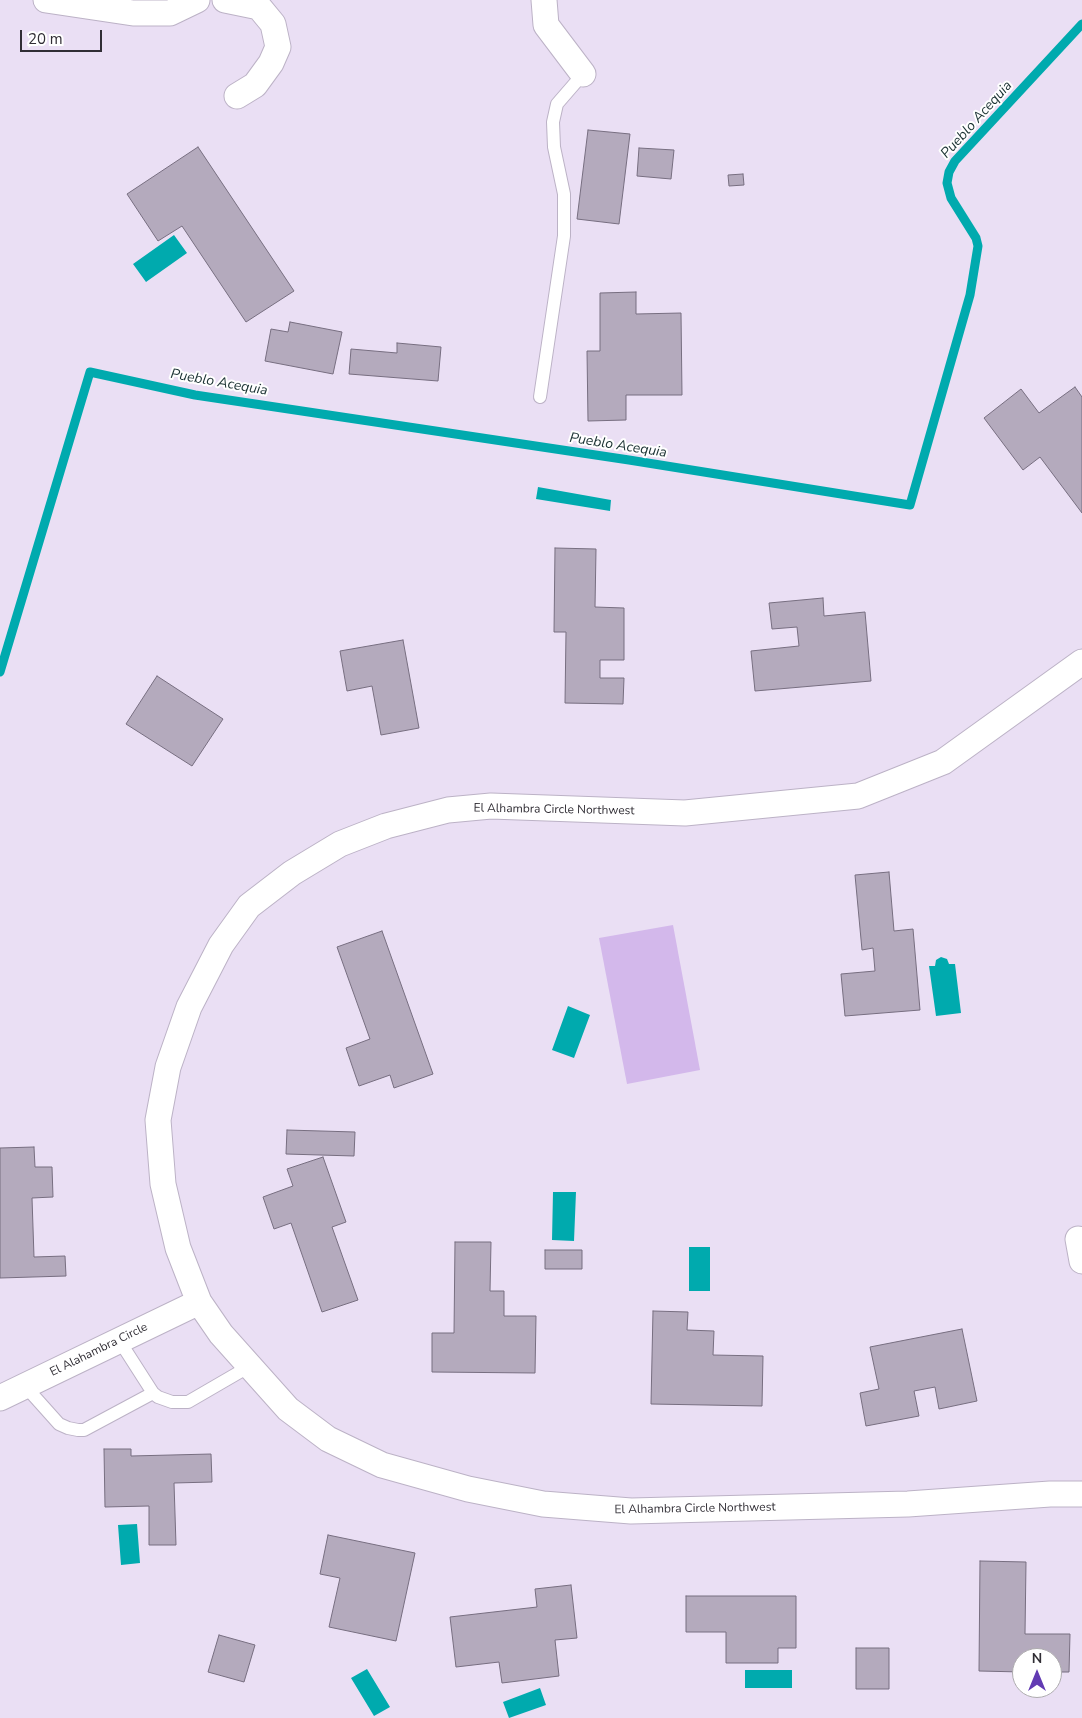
<!DOCTYPE html>
<style>
body{margin:0}
#map{position:relative;width:1082px;height:1718px;overflow:hidden;background:#eadff4;font-family:"Nunito Sans",sans-serif}
canvas{display:block}
.north{position:absolute;left:1012px;top:1648px;width:50px;height:50px;box-sizing:border-box;background:#fff;border:1px solid #adabae;border-radius:50%;rotate:0deg;font-size:14px;font-weight:700;line-height:20px;text-align:center;color:#312e35}
.north::after{content:'';display:block;margin:auto;width:18px;height:22px;background:#623bb3;clip-path:polygon(50% 0,100% 100%,50% 72%,0 100%)}
.scale{position:absolute;left:20px;top:30px;width:82px;height:22px;box-sizing:border-box;border:2px solid #312e35;border-top:0;padding-left:6px;font-size:15px;line-height:18px;white-space:nowrap;color:#312e35;-webkit-text-stroke:4px #fff;paint-order:stroke}
</style>
<div id="map">
<canvas width="1082" height="1718"></canvas>
<div class="north">N</div>
<div class="scale">20 m</div>
</div>
<script>
const c = document.querySelector('canvas').getContext('2d');
c.lineJoin = 'round';
function fill(path, color) {
  c.fillStyle = color;
  c.fill(path, 'evenodd');
}
function toPath(rows) {
  const path = new Path2D();
  for (const r of rows) {
    path.moveTo(r[0], r[1]);
    for (let i = 2; i < r.length; i += 2) path.lineTo(r[i], r[i + 1]);
  }
  return path;
}
function trace(path, color, width, dash) {
  c.strokeStyle = color;
  c.lineWidth = width;
  c.lineCap = dash ? 'butt' : 'round';
  c.setLineDash(dash || []);
  c.stroke(path);
}
function write(font, color, halo, rows, align = 'center') {
  c.font = font + ' "Nunito Sans",sans-serif';
  c.lineWidth = 4;
  c.setLineDash([]);
  c.textBaseline = 'middle';
  c.strokeStyle = halo;
  c.fillStyle = color;
  for (const [text, x, y, turn = 0] of rows) {
    c.save();
    c.translate(x, y);
    c.rotate((+turn || 0) * Math.PI / 180);
    c.textAlign = isNaN(turn) ? turn : align;
    if (halo) c.strokeText(text, 0, 0);
    c.fillText(text, 0, 0);
    c.restore();
  }
}
const green = toPath([
 [673,925,700,1070,627,1084,599,938]
]);
const water = toPath([
 [174,235,187,253,146,282,133,264],
 [538,487,611,500,610,511,536,499],
 [941,957,947,959,949,964,955,964,961,1013,936,1016,929,966,935,966,936,960],
 [568,1006,590,1015,574,1058,552,1050],
 [553,1192,576,1192,574,1241,552,1240],
 [689,1247,710,1247,710,1291,689,1291],
 [137,1524,140,1563,121,1565,118,1525],
 [367,1669,390,1707,374,1716,351,1678],
 [745,1670,792,1670,792,1688,745,1688],
 [540,1688,546,1705,509,1718,503,1702]
]);
const stream = toPath([
 [0,672,90,372,195,395,629,460,910,505,970,295,978,246,976,238,951,198,947,183,949,172,955,161,1082,24]
]);
const building = toPath([
 [588,130,630,134,619,224,577,219,588,130],
 [198,147,294,291,246,322,182,226,158,241,127,194,198,147],
 [639,148,674,150,671,179,637,176,639,148],
 [743,174,744,185,729,186,728,175,743,174],
 [636,292,636,314,681,313,682,395,626,395,626,420,588,421,587,351,600,351,600,293,636,292],
 [290,322,342,332,333,374,265,361,271,329,288,332,290,322],
 [397,343,441,347,438,381,349,374,351,349,397,353,397,343],
 [1075,387,1082,397,1082,513,1040,457,1023,470,984,418,1021,389,1039,413,1075,387],
 [555,548,596,549,595,607,624,608,624,660,600,660,600,678,624,678,623,704,565,703,566,632,554,632,555,548],
 [823,598,824,616,865,612,871,681,755,691,751,651,799,646,797,627,772,629,769,603,823,598],
 [403,640,419,728,381,735,372,686,347,691,340,651,403,640],
 [157,676,223,719,192,766,126,724,157,676],
 [889,872,894,931,913,929,920,1010,845,1016,841,974,875,971,873,948,862,950,855,875,889,872],
 [382,931,433,1074,394,1088,390,1075,359,1086,346,1048,370,1039,337,947,382,931],
 [287,1130,355,1132,354,1156,286,1154,287,1130],
 [34,1147,35,1167,52,1167,53,1197,32,1198,34,1257,65,1256,66,1276,0,1278,0,1148,34,1147],
 [323,1157,346,1222,332,1227,358,1300,322,1312,291,1223,274,1229,263,1197,293,1186,287,1169,323,1157],
 [455,1242,491,1242,490,1291,504,1291,504,1316,536,1316,535,1373,432,1372,432,1333,454,1333,455,1242],
 [545,1250,582,1250,582,1269,545,1269,545,1250],
 [653,1311,688,1312,687,1330,714,1331,713,1355,763,1356,762,1406,651,1404,653,1311],
 [962,1329,977,1401,939,1409,935,1387,914,1391,919,1416,866,1426,860,1393,879,1389,870,1347,962,1329],
 [104,1449,131,1449,131,1456,211,1454,212,1482,174,1483,176,1545,149,1545,149,1506,105,1507,104,1449],
 [328,1535,415,1553,396,1641,329,1627,340,1578,320,1574,328,1535],
 [980,1561,1026,1562,1025,1634,1070,1634,1069,1672,1052,1672,1052,1658,1022,1658,1022,1672,979,1671,980,1561],
 [571,1585,577,1638,555,1640,559,1676,502,1683,499,1662,456,1667,450,1617,537,1607,535,1589,571,1585],
 [686,1596,796,1596,796,1648,778,1648,778,1663,726,1663,726,1632,686,1632,686,1596],
 [219,1635,255,1645,244,1682,208,1672,219,1635],
 [856,1648,889,1648,889,1689,856,1689,856,1648]
]);
const lane = toPath([
 [540,397,564,236,564,194,554,147,553,122,557,104,583,74],
 [119,1340,153,1393,158,1397,172,1402,188,1402,250,1366],
 [25,1386,59,1424,68,1428,78,1430,84,1430,153,1393]
]);
const street = toPath([
 [46,0,133,13,170,13,197,0],
 [225,0,259,7,273,24,278,47,271,63,255,85,237,96],
 [544,0,546,25,583,74],
 [1082,662,943,762,858,796,685,813,491,806,448,810,386,826,340,844,292,873,249,906,221,945,189,1007,168,1067,158,1120,163,1184,178,1248,199,1302,221,1334,288,1409,328,1439,382,1465,468,1489,543,1504,631,1511,908,1504,1050,1494,1082,1494],
 [1078,1239,1082,1261],
 [0,1398,199,1302]
]);
const streetNames = [
 ["El Alhambra Circle Northwest",554,810,1],
 ["El Alahambra Circle",99,1350,-26],
 ["El Alhambra Circle Northwest",695,1509,-1]
];
const waterNames = [
 ["Pueblo Acequia",977,120,-48],
 ["Pueblo Acequia",219,383,10],
 ["Pueblo Acequia",618,446,9]
];
fill(green, '#d3b8eb');
fill(water, '#00aaae');
trace(stream, '#00aaae', 9);
fill(building, '#b4aabd');
trace(building, '#776e80', 1);
trace(lane, '#bcb2c6', 14);
trace(street, '#bcb2c6', 27);
trace(lane, '#fff', 12);
trace(street, '#fff', 25);
write('12px', '#312e35', '#fff', streetNames);
write('italic 14px', '#1a3132', '#fff', waterNames);
</script>
